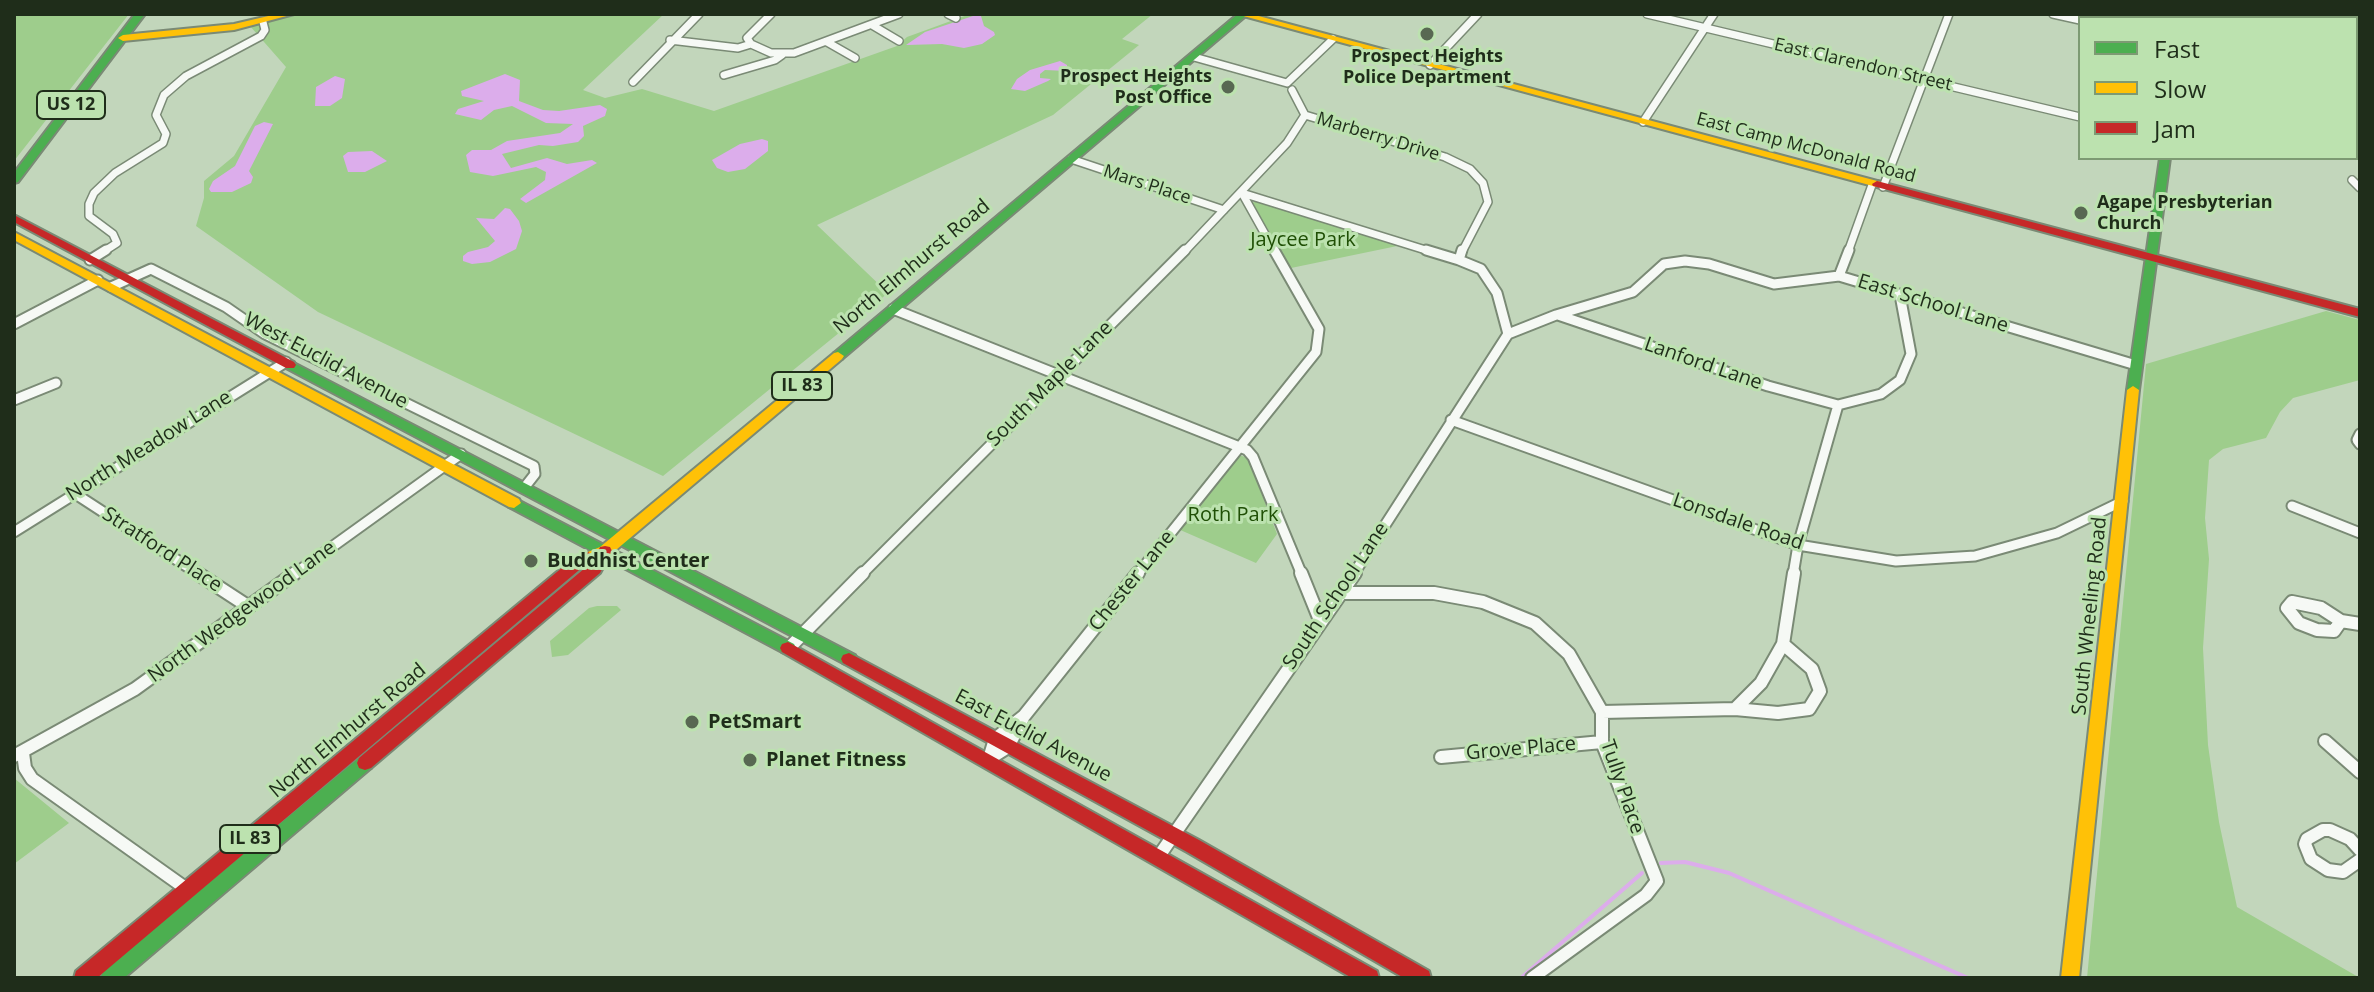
<!DOCTYPE html>
<style>
body{margin:0}
#map{position:relative;width:2374px;height:992px;overflow:hidden;background:#c2d6bb;font-family:"Open Sans",sans-serif}
canvas{display:block}
.frame{position:absolute;inset:0;border:16px solid #1f2d1a;pointer-events:none}
.legend{position:absolute;left:2078px;top:16px;width:280px;height:144px;box-sizing:border-box;background:#bce2af;border:2px solid #7d9a73;margin:0;padding:10px 14px;list-style:none;font-size:24px;color:#1f2d1a}
.legend li{display:flex;align-items:center;gap:16px;height:40px}
.legend b{width:40px;border:2px solid #7d9a73}
</style>
<div id="map">
<canvas width="2374" height="992"></canvas>
<div class="frame"></div>
<ul class="legend">
<li><b style="height:10px;background:#4caf50"></b>Fast</li>
<li><b style="height:10px;background:#ffc107"></b>Slow</li>
<li><b style="height:10px;background:#c62828"></b>Jam</li>
</ul>
</div>
<script>
const c = document.querySelector('canvas').getContext('2d');
c.lineJoin = 'round';
function fill(path, color) {
  c.fillStyle = color;
  c.fill(path, 'evenodd');
}
function toPath(rows) {
  const path = new Path2D();
  for (const r of rows) {
    path.moveTo(r[0], r[1]);
    for (let i = 2; i < r.length; i += 2) path.lineTo(r[i], r[i + 1]);
  }
  return path;
}
function trace(path, color, width, dash) {
  c.strokeStyle = color;
  c.lineWidth = width;
  c.lineCap = dash ? 'butt' : 'round';
  c.setLineDash(dash || []);
  c.stroke(path);
}
function write(font, color, halo, rows, align = 'center') {
  c.font = font + ' "Open Sans",sans-serif';
  c.lineWidth = 6;
  c.setLineDash([]);
  c.textBaseline = 'middle';
  c.strokeStyle = halo;
  c.fillStyle = color;
  for (const [text, x, y, turn = 0] of rows) {
    c.save();
    c.translate(x, y);
    c.rotate((+turn || 0) * Math.PI / 180);
    c.textAlign = isNaN(turn) ? turn : align;
    if (halo) c.strokeText(text, 0, 0);
    c.fillText(text, 0, 0);
    c.restore();
  }
}
const green = toPath([
 [14,14,129,14,14,161],
 [298,14,664,14,583,90,605,98,642,89,714,111,897,46,907,37,970,14,1153,14,1122,39,1139,45,1053,115,817,225,888,293,663,476,318,312,196,226,204,198,204,181,234,156,286,67,250,26],
 [1258,200,1402,245,1291,268,1252,203],
 [2326,311,2360,320,2360,380,2293,398,2280,412,2266,438,2223,449,2209,460,2205,518,2209,559,2203,648,2208,745,2219,822,2237,907,2360,978,2087,978,2146,364],
 [1239,455,1248,458,1277,534,1256,563,1178,529],
 [597,606,617,606,621,610,568,655,552,657,550,641,589,608],
 [14,778,69,823,14,864]
]);
const water = toPath([
 [973,16,981,16,984,26,994,32,995,35,982,44,964,48,942,44,906,45,925,32],
 [1060,61,1067,65,1067,71,1045,70,1040,74,1040,78,1051,79,1048,81,1025,91,1011,89,1017,79,1030,70],
 [505,74,520,80,519,101,543,110,559,111,600,105,607,109,605,116,583,126,584,136,578,142,553,146,539,145,502,154,511,168,547,158,567,164,592,160,597,163,526,203,520,199,545,180,546,172,536,167,493,176,470,172,466,155,472,150,491,150,507,141,560,133,573,124,546,123,512,106,494,110,481,120,455,114,458,109,484,101,462,96,461,91],
 [335,76,345,79,342,98,330,106,315,106,316,87],
 [264,122,273,124,249,171,253,177,251,183,232,192,211,192,209,189,213,181,235,166,255,126],
 [762,139,768,141,768,151,745,169,728,172,717,168,712,160,740,144],
 [372,151,387,161,365,172,348,172,343,156,348,152],
 [505,208,510,209,519,221,522,231,516,249,490,262,472,264,463,261,463,256,468,252,488,247,495,241,476,218,494,219]
]);
const stream = toPath([
 [1661,863,1685,862,1729,873,1968,978],
 [1521,978,1642,873]
]);
const streetFar2 = toPath([
 [948,14,956,18],
 [1647,14,2080,117],
 [2053,14,2080,20],
 [2197,14,2216,18],
 [2285,14,2285,18],
 [872,25,899,41],
 [670,40,738,48,751,44],
 [827,42,855,58],
 [751,44,771,53,794,53,899,14],
 [751,44,747,38,771,14],
 [2356,47,2360,48],
 [1194,57,1287,83,1333,39],
 [1430,65,1478,14],
 [724,75,775,60,782,55],
 [633,82,699,14],
 [1292,90,1305,115,1445,157,1470,169,1483,183,1488,202,1462,252],
 [2356,112,2360,113],
 [1643,122,1714,14],
 [1071,159,1224,210],
 [2352,180,2360,188],
 [1883,187,1949,14],
 [1242,193,1432,252],
 [1242,193,1275,252],
 [103,252,117,243,113,234,89,216,89,204,94,193,115,173,163,143,166,134,156,115,164,95,186,76,261,36,265,30,263,22],
 [1184,252,1287,143,1305,115],
 [1848,252,1872,185]
]);
const streetFar1 = toPath([
 [1426,250,1459,260],
 [1462,250,1459,260,1481,269,1497,293,1508,334],
 [90,260,106,250],
 [1839,276,1849,250],
 [111,287,151,269,226,307,265,334,534,466,535,474,524,488],
 [893,309,1247,450,1253,457,1302,575],
 [1558,315,1768,386,1838,405,1881,394,1900,380,1911,354,1900,295],
 [14,324,98,280],
 [1508,334,1556,315,1633,292,1664,264,1685,261,1709,264,1774,284,1839,276,2136,365],
 [14,400,56,383],
 [1451,420,1798,545,1896,561,1975,556,2057,533,2123,501],
 [2360,434,2357,440,2360,444],
 [74,493,200,575],
 [2292,506,2360,533],
 [14,532,286,362],
 [293,575,461,454],
 [861,575,1185,250],
 [1137,575,1316,352,1319,329,1274,250],
 [1353,575,1508,334],
 [1793,575,1798,545,1838,405]
]);
const street = toPath([
 [197,573,249,607],
 [1301,573,1320,620],
 [1342,593,1434,593,1483,602,1535,623,1569,654,1602,712,1602,742,1657,881,1646,895,1532,978],
 [2292,602,2321,608,2341,621,2334,631,2317,630,2299,623,2287,608,2292,602],
 [2341,621,2360,624],
 [789,648,863,573],
 [1735,709,1761,683,1783,644,1794,573],
 [1602,712,1735,709,1778,713,1809,709,1820,691,1812,669,1783,644],
 [2325,741,2360,772],
 [23,753,25,768,32,779,188,890],
 [14,756,135,689,295,573],
 [1441,757,1602,742],
 [989,759,995,739,1024,716,1138,573],
 [989,759,1008,747,1023,718],
 [2360,850,2350,839,2330,830,2323,830,2307,839,2305,844,2311,859,2328,870,2343,872,2360,860],
 [1159,856,1355,573]
]);
const fast = toPath([
 [135,14,145,14,18,182,14,183,14,173,135,14],
 [1238,14,1248,14,842,359,834,359,832,356,834,353,1238,14],
 [2160,158,2170,158,2139,390,2133,394,2127,390,2160,158],
 [290,361,855,655,857,659,855,663,849,665,843,663,286,368,284,365,290,361],
 [514,498,794,644,796,648,794,652,788,654,782,652,509,507,507,503,509,499,514,498],
 [365,756,371,758,373,763,371,768,124,978,101,978,103,971,359,758,365,756]
]);
const slow = toPath([
 [277,14,294,14,234,30,123,41,118,38,123,35,234,24,277,14],
 [1236,14,1251,14,1881,182,1882,184,1877,187,1873,186,1236,14],
 [14,232,519,499,521,503,514,508,509,507,14,240,14,232],
 [838,352,844,356,842,359,610,555,588,564,583,562,581,558,583,554,600,547,834,353,838,352],
 [2133,386,2139,390,2079,978,2061,978,2127,390,2133,386]
]);
const jam = toPath([
 [2178,14,2188,14,2188,18,2178,18,2178,14],
 [1877,181,2360,309,2360,317,1873,186,1872,184,1877,181],
 [14,215,294,362,296,365,294,368,286,368,14,222,14,215],
 [605,546,610,547,612,551,600,573,371,768,365,770,359,768,357,763,359,758,591,563,585,565,97,978,74,978,76,971,575,557,588,552,595,557,600,547,605,546],
 [788,642,1377,971,1379,978,1352,978,782,652,780,648,782,644,788,642],
 [849,653,1199,840,1429,971,1431,978,1404,978,1187,852,843,663,841,659,843,655,849,653]
]);
const markers = [
 [1427,34,8,"#586852"],
 [1228,87,8,"#586852"],
 [2081,213,8,"#586852"],
 [531,561,8,"#586852"],
 [692,722,8,"#586852"],
 [750,760,8,"#586852"]
];
const farPoinames = [
 ["Prospect Heights",1427,57],
 ["Police Department",1427,78],
 ["Prospect Heights",1212,77,"right"],
 ["Post Office",1212,98,"right"],
 ["Agape Presbyterian",2097,203,"left"],
 ["Church",2097,224,"left"]
];
const farStreetnames = [
 ["East Clarendon Street",1863,65,13],
 ["Marberry Drive",1378,137,17],
 ["East Camp McDonald Road",1806,148,15],
 ["Mars Place",1147,185,18]
];
const shields = [
 [71,105,68],
 [802,386,60],
 [250,839,60]
];
const shieldNames = [
 ["US 12",71,105],
 ["IL 83",802,386],
 ["IL 83",250,839]
];
const parkNames = [
 ["Jaycee Park",1303,240],
 ["Roth Park",1233,515]
];
const streetNames = [
 ["North Elmhurst Road",912,267,-40],
 ["East School Lane",1933,304,17],
 ["West Euclid Avenue",326,361,28],
 ["Lanford Lane",1703,364,19],
 ["South Maple Lane",1050,384,-45],
 ["North Meadow Lane",149,446,-32],
 ["Lonsdale Road",1738,522,19],
 ["Stratford Place",162,550,33],
 ["Chester Lane",1132,581,-51],
 ["South School Lane",1336,596,-56],
 ["North Wedgewood Lane",242,612,-36],
 ["South Wheeling Road",2090,616,-84],
 ["North Elmhurst Road",348,731,-40],
 ["East Euclid Avenue",1033,736,28],
 ["Grove Place",1521,749,-5],
 ["Tully Place",1622,787,71]
];
const poiNames = [
 ["Buddhist Center",547,561],
 ["PetSmart",708,722],
 ["Planet Fitness",766,760]
];
fill(green, '#9ecd8c');
fill(water, '#dcadeb');
trace(stream, '#dcadeb', 4);
trace(streetFar2, '#7a8a75', 10);
trace(streetFar1, '#7a8a75', 13);
trace(street, '#7a8a75', 16);
trace(fast, '#7a8a75', 4);
trace(slow, '#7a8a75', 4);
trace(jam, '#7a8a75', 4);
trace(streetFar2, '#f6f9f5', 7);
trace(streetFar1, '#f6f9f5', 9);
trace(street, '#f6f9f5', 12);
fill(fast, '#4caf50');
fill(slow, '#ffc107');
fill(jam, '#c62828');
for (const [x, y, r, color] of markers) {
  const dot = new Path2D();
  dot.arc(x, y, r, 0, 2 * Math.PI);
  c.fillStyle = color;
  c.fill(dot);
  trace(dot, '#bce2af', 3);
}
write('bold 18px', '#1f2d1a', '#bce2af', farPoinames);
write('18px', '#1f2d1a', '#bce2af', farStreetnames);
for (const [x, y, w] of shields) {
  const box = new Path2D();
  box.roundRect(x - w / 2, y - 14, w, 28, 6);
  c.fillStyle = '#bce2af';
  c.fill(box);
  trace(box, '#1f2d1a', 2);
}
write('bold 18px', '#1f2d1a', null, shieldNames);
write('20px', '#1f4f05', '#bce2af', parkNames);
write('20px', '#1f2d1a', '#bce2af', streetNames);
write('bold 20px', '#1f2d1a', '#bce2af', poiNames, 'left');
</script>
